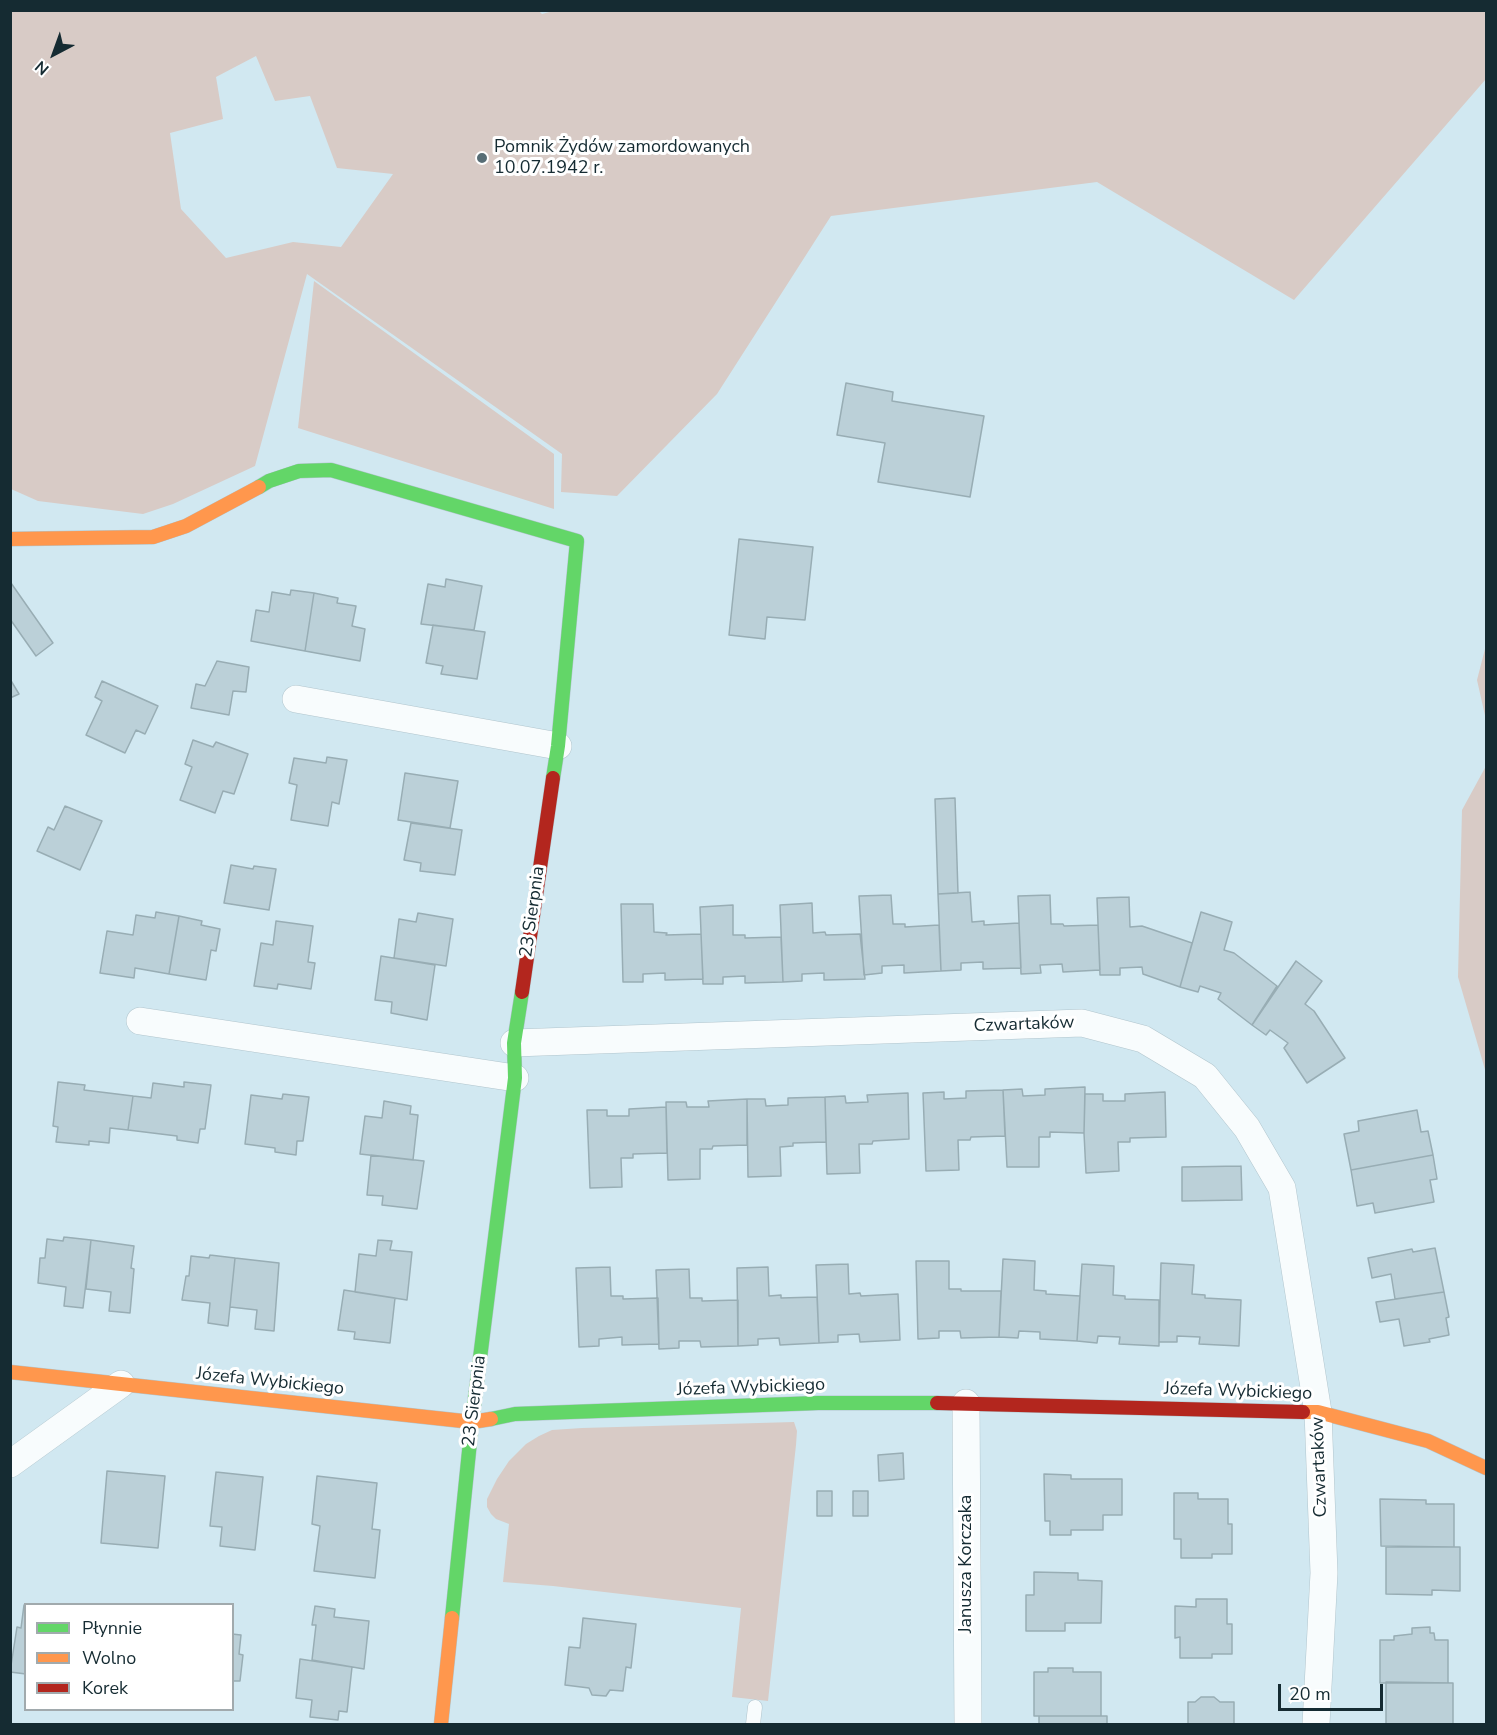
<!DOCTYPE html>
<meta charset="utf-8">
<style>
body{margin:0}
#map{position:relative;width:1497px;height:1735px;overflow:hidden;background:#d1e8f1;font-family:"Nunito Sans",sans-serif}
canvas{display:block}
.frame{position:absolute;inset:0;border:12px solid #152b32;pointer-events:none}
.legend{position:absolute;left:24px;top:1603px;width:210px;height:108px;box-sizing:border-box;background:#fff;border:2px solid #a1aaad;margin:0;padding:8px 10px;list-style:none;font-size:18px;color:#152b32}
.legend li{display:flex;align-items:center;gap:12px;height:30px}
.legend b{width:30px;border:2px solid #a1aaad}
.north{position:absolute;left:24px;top:24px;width:60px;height:60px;-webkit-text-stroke:4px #fff;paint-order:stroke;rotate:221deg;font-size:16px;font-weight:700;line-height:24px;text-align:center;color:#152b32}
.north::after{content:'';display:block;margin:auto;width:21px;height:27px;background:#152b32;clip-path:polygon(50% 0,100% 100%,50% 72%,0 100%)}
.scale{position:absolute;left:1278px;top:1684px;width:105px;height:27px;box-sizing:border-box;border:3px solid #152b32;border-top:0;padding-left:8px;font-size:18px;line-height:21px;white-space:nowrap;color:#152b32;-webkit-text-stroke:4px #fff;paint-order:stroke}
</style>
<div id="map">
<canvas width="1497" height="1735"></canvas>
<div class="frame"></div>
<ul class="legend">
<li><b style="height:8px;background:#63d668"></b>Płynnie</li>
<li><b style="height:8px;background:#ff974d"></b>Wolno</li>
<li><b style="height:8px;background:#b3261e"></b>Korek</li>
</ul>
<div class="north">N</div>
<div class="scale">20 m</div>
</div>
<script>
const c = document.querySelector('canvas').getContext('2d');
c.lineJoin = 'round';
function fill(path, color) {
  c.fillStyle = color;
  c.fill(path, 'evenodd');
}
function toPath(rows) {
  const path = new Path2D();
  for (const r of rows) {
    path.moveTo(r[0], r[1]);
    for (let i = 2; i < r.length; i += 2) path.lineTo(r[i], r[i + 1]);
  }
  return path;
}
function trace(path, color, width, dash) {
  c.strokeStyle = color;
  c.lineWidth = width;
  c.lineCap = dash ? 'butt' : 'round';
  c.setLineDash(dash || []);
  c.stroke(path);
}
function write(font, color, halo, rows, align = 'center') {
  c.font = font + ' "Nunito Sans",sans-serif';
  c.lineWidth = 6;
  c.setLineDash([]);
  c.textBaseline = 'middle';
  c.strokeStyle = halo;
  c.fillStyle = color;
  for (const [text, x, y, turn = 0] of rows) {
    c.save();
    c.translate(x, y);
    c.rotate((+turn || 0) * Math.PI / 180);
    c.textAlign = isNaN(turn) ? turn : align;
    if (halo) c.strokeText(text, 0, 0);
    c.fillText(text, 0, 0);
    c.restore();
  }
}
const green = toPath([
 [539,11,542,14,557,10,1486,11,1486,79,1294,300,1097,182,831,216,717,394,617,496,561,492,562,454,307,274,255,466,173,504,143,514,38,501,11,489,11,11],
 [256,56,275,101,310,96,337,168,393,174,341,247,293,242,226,258,181,209,170,133,223,119,216,77],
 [314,281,554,454,554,509,298,428],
 [1486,645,1486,720,1477,680],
 [1486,766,1486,1073,1458,977,1462,810],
 [794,1422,797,1431,796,1445,768,1701,732,1697,741,1608,553,1586,503,1582,509,1524,496,1519,491,1514,487,1507,487,1499,497,1479,509,1461,526,1444,539,1436,552,1430,582,1428]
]);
const building = toPath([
 [846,383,893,392,892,401,984,416,970,497,878,482,885,443,837,435,846,383],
 [739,539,813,547,805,620,767,617,765,639,729,635,739,539],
 [446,579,482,586,474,630,421,624,428,584,445,587,446,579],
 [11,583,53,643,36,656,10,619,11,583],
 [291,590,314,593,305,651,251,641,256,610,269,612,272,592,290,595,291,590],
 [314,593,338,598,337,603,356,606,352,626,365,629,360,661,305,651,314,593],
 [433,625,485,632,477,679,441,674,443,666,426,663,433,625],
 [217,661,249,667,246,692,233,691,229,715,191,708,196,684,205,686,217,661],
 [10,679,19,694,10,698,10,679],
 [102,681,158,706,145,734,136,730,125,753,86,735,102,701,95,697,102,681],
 [193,740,213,747,216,742,248,754,234,794,223,791,215,813,180,800,192,767,185,764,193,740],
 [327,757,347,760,339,804,332,802,328,826,291,820,297,785,289,783,294,758,326,763,327,757],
 [405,773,458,781,450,828,398,820,405,773],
 [955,798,958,893,938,894,935,799,955,798],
 [65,806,102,821,80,870,37,851,48,827,54,830,65,806],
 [411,823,462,830,455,875,420,871,421,863,404,860,411,823],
 [231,865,253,869,254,866,276,869,269,910,224,903,231,865],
 [970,892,972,922,984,921,984,925,1019,923,1021,968,983,969,983,962,961,963,961,970,941,971,938,894,970,892],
 [891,895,893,924,905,924,905,927,939,925,941,971,904,973,904,965,882,966,882,973,864,975,859,896,891,895],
 [1050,895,1051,924,1063,924,1064,926,1098,925,1100,970,1063,972,1062,964,1040,965,1041,973,1021,974,1018,896,1050,895],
 [1129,897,1130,927,1142,926,1192,943,1180,987,1143,974,1142,967,1120,968,1120,975,1100,975,1097,898,1129,897],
 [812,903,813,933,825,932,826,935,860,934,865,979,824,980,824,973,802,974,802,981,783,982,780,905,812,903],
 [621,904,653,904,654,932,667,933,666,935,701,934,703,979,665,980,665,973,643,974,643,982,623,982,621,904],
 [733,905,733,935,745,935,745,938,781,937,783,982,745,983,745,976,723,977,723,984,703,984,700,907,733,905],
 [156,912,179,916,169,974,135,968,134,978,100,973,107,931,133,935,136,915,155,918,156,912],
 [1201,912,1232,922,1224,950,1234,953,1277,986,1252,1025,1218,999,1221,993,1200,986,1198,992,1180,987,1201,912],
 [418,913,453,919,446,966,394,958,399,919,416,922,418,913],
 [179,916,202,921,201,925,220,929,216,951,211,950,206,980,169,974,179,916],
 [276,921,313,926,308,962,315,963,311,989,278,984,277,989,254,986,261,943,273,945,276,921],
 [381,956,435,965,427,1020,391,1013,392,1002,375,1000,381,956],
 [1296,961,1322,981,1305,1004,1314,1011,1345,1058,1307,1083,1284,1048,1288,1043,1270,1030,1266,1035,1252,1025,1296,961],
 [58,1082,85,1085,84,1090,133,1096,128,1130,110,1128,109,1143,89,1141,89,1145,56,1142,58,1127,53,1126,58,1082],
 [184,1082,211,1085,205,1129,200,1129,198,1143,177,1140,177,1136,128,1130,133,1096,151,1098,153,1083,184,1087,184,1082],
 [1085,1087,1084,1133,1050,1132,1050,1137,1039,1137,1039,1167,1007,1167,1003,1090,1022,1089,1023,1096,1045,1095,1045,1089,1085,1087],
 [1003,1090,1005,1136,971,1137,970,1140,958,1140,959,1170,926,1171,923,1093,944,1092,944,1099,966,1098,966,1091,1003,1090],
 [1165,1092,1166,1137,1130,1138,1130,1142,1118,1142,1119,1171,1086,1173,1084,1133,1085,1094,1103,1094,1103,1101,1125,1101,1125,1094,1165,1092],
 [908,1093,909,1139,873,1141,872,1144,859,1144,860,1173,827,1174,825,1097,845,1096,846,1103,868,1102,867,1095,908,1093],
 [283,1094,309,1097,303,1141,297,1141,296,1155,275,1152,275,1148,245,1144,251,1095,282,1099,283,1094],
 [825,1097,826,1142,793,1143,793,1146,780,1147,781,1176,748,1177,747,1099,765,1099,766,1106,788,1105,788,1098,825,1097],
 [747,1099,747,1145,713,1146,712,1149,700,1149,700,1179,668,1180,666,1102,686,1102,687,1107,709,1107,708,1101,747,1099],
 [384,1101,411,1106,410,1114,418,1115,413,1160,360,1154,365,1116,382,1118,384,1101],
 [666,1107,667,1153,633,1154,633,1158,621,1158,622,1187,590,1188,587,1110,607,1110,607,1116,629,1116,629,1109,666,1107],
 [1417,1110,1421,1132,1428,1131,1433,1155,1351,1170,1344,1134,1359,1131,1358,1121,1417,1110],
 [371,1155,424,1161,417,1209,382,1205,383,1196,367,1195,371,1155],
 [1433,1155,1437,1179,1430,1180,1434,1202,1375,1213,1373,1203,1357,1206,1351,1170,1433,1155],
 [1241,1166,1242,1200,1182,1201,1182,1167,1241,1166],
 [64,1237,91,1240,83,1308,64,1306,66,1287,38,1283,40,1258,45,1258,47,1239,63,1241,64,1237],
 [91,1240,134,1246,131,1268,134,1269,130,1313,109,1311,111,1292,86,1289,91,1240],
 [378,1240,392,1241,390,1250,412,1252,407,1300,355,1292,359,1254,376,1256,378,1240],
 [1435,1248,1444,1292,1395,1299,1391,1274,1372,1278,1368,1258,1412,1249,1413,1252,1435,1248],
 [210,1255,235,1258,228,1326,208,1323,210,1303,182,1300,186,1276,189,1276,191,1256,209,1258,210,1255],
 [235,1258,279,1263,274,1331,255,1329,257,1310,230,1307,235,1258],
 [1003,1259,1035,1261,1034,1290,1046,1291,1046,1294,1080,1296,1077,1341,1040,1339,1040,1332,1019,1331,1018,1338,999,1337,1003,1259],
 [916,1261,949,1261,949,1289,961,1289,961,1291,1001,1291,999,1337,961,1338,960,1331,939,1331,939,1338,918,1339,916,1261],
 [1161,1263,1194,1265,1192,1294,1205,1295,1205,1298,1241,1300,1239,1346,1199,1344,1200,1337,1177,1336,1177,1342,1159,1342,1161,1263],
 [848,1264,849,1294,860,1293,861,1296,898,1294,900,1340,860,1342,859,1334,838,1335,838,1342,819,1343,816,1265,848,1264],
 [1082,1264,1114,1266,1113,1295,1125,1296,1125,1299,1159,1300,1159,1346,1119,1344,1120,1337,1098,1336,1097,1343,1077,1341,1082,1264],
 [610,1267,611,1296,623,1296,623,1299,658,1298,659,1344,622,1345,622,1337,599,1339,599,1346,579,1347,576,1268,610,1267],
 [768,1267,769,1296,781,1295,781,1298,817,1297,819,1343,780,1345,779,1338,758,1339,758,1345,738,1346,737,1268,768,1267],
 [689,1269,690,1298,702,1298,702,1301,738,1300,738,1346,701,1347,700,1341,679,1341,679,1348,659,1349,656,1270,689,1269],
 [344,1290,395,1298,390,1343,354,1339,355,1332,338,1330,344,1290],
 [1444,1292,1449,1317,1446,1318,1449,1335,1429,1339,1430,1342,1404,1346,1399,1319,1380,1322,1376,1302,1444,1292],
 [903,1453,904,1479,879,1481,878,1455,903,1453],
 [107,1471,165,1476,158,1548,101,1543,107,1471],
 [216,1472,263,1477,255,1550,220,1546,222,1527,210,1526,216,1472],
 [1044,1474,1071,1475,1071,1479,1122,1479,1122,1515,1103,1515,1103,1530,1071,1530,1071,1535,1050,1535,1050,1521,1045,1521,1044,1474],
 [317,1476,377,1483,372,1529,380,1530,375,1578,314,1571,320,1526,312,1524,317,1476],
 [817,1491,832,1491,832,1516,817,1516,817,1491],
 [853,1491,868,1491,868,1516,853,1516,853,1491],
 [1174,1493,1198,1493,1198,1499,1228,1499,1228,1524,1232,1524,1232,1554,1212,1554,1212,1558,1181,1558,1181,1539,1174,1539,1174,1493],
 [1380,1499,1426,1500,1426,1504,1454,1504,1454,1547,1381,1546,1380,1499],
 [1386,1547,1460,1547,1460,1591,1432,1590,1432,1595,1386,1594,1386,1547],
 [1034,1572,1078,1573,1078,1580,1102,1581,1101,1623,1065,1623,1065,1631,1026,1631,1026,1595,1034,1595,1034,1572],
 [1196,1599,1227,1599,1227,1624,1232,1624,1232,1654,1212,1654,1212,1658,1180,1658,1180,1637,1175,1638,1175,1606,1196,1607,1196,1599],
 [24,1605,26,1605,26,1674,10,1672,17,1627,21,1628,24,1605],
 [315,1606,335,1609,334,1617,369,1621,364,1669,312,1660,316,1625,312,1625,315,1606],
 [583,1618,636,1624,631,1668,626,1667,623,1691,610,1690,606,1696,592,1695,589,1688,565,1685,569,1647,580,1648,583,1618],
 [1430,1627,1430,1633,1434,1633,1435,1640,1448,1640,1448,1683,1380,1683,1380,1640,1394,1640,1394,1636,1412,1634,1412,1628,1430,1627],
 [232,1634,241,1635,239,1654,243,1655,240,1681,232,1681,232,1634],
 [300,1659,352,1667,347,1712,339,1711,338,1720,310,1717,312,1700,296,1698,300,1659],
 [1048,1668,1073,1668,1073,1672,1101,1672,1101,1716,1034,1716,1034,1672,1048,1672,1048,1668],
 [1386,1682,1453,1683,1453,1724,1386,1724,1386,1682],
 [1201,1697,1214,1697,1220,1702,1234,1702,1234,1724,1188,1724,1188,1702,1195,1702,1201,1697],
 [1039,1716,1107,1716,1107,1724,1039,1724,1039,1716]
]);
const lane = toPath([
 [753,1724,755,1707]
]);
const street = toPath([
 [296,699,558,746],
 [140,1021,515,1078],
 [514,1043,1082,1023,1143,1039,1205,1076,1247,1128,1282,1188,1318,1412,1324,1573,1316,1724],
 [966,1403,968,1724],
 [10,1464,121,1384]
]);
const fast = toPath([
 [259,487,269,481,299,471,331,470,577,541,558,746,553,778],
 [491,1419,515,1414,818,1403,937,1403],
 [452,1618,472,1422,515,1078,514,1043,522,992]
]);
const slow = toPath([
 [10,539,153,537,186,526,259,487],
 [10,1372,472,1422,491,1419],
 [1303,1412,1318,1412,1428,1441,1486,1468],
 [441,1724,452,1618]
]);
const jam = toPath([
 [522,992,553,778],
 [937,1403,1303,1412]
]);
const markers = [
 [482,158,6,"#576d75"]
];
const poiNames = [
 ["Pomnik Żydów zamordowanych",494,148],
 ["10.07.1942 r.",494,169]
];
const streetNames = [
 ["23 Sierpnia",533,912,-82],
 ["Czwartaków",1024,1025,-2],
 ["Józefa Wybickiego",270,1382,6],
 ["Józefa Wybickiego",751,1388,-2],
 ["Józefa Wybickiego",1238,1392,2],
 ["23 Sierpnia",475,1401,-83],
 ["Czwartaków",1320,1467,-92],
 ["Janusza Korczaka",967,1564,-90]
];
fill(green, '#d8cbc6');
fill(building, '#bbd0d8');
trace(building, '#98adb4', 1.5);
trace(lane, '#b1c5cd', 15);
trace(street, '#b1c5cd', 28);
trace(fast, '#b1c5cd', 15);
trace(slow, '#b1c5cd', 15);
trace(jam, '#b1c5cd', 15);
trace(lane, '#f8fcfd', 14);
trace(street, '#f8fcfd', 27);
trace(fast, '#63d668', 14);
trace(slow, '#ff974d', 14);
trace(jam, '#b3261e', 14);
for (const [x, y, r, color] of markers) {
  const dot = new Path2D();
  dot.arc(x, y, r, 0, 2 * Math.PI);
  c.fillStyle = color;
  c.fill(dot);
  trace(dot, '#fff', 2);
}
write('18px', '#152b32', '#fff', poiNames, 'left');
write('18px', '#152b32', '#fff', streetNames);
</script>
